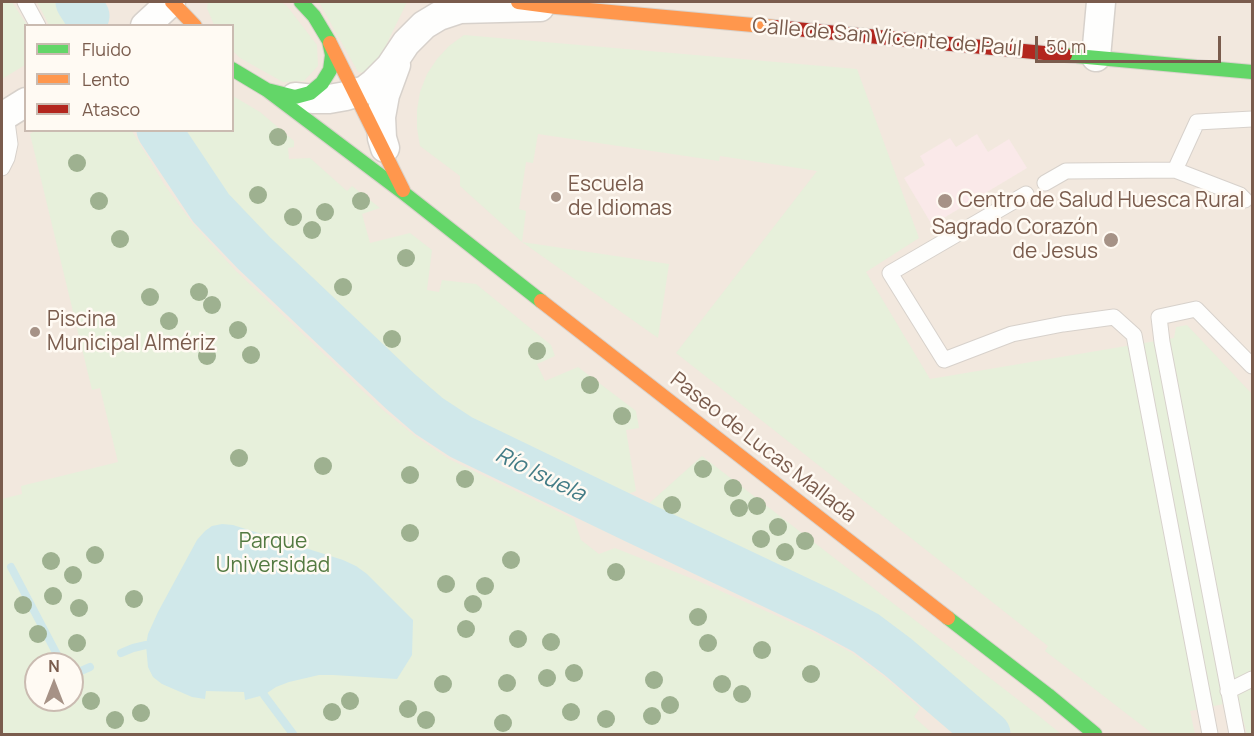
<!DOCTYPE html>
<meta charset="utf-8">
<style>
body{margin:0}
#map{position:relative;width:1254px;height:736px;overflow:hidden;background:#f9f5f0;font-family:Manrope,sans-serif}
canvas{display:block}
.frame{position:absolute;inset:0;border:3px solid #7a5c4d;pointer-events:none}
.legend{position:absolute;left:24px;top:24px;width:210px;height:108px;box-sizing:border-box;background:#fffaf3;border:2px solid #cabbb1;margin:0;padding:8px 10px;list-style:none;font-size:18px;color:#7a5c4d}
.legend li{display:flex;align-items:center;gap:12px;height:30px}
.legend b{width:30px;border:2px solid #cabbb1}
.north{position:absolute;left:24px;top:652px;width:60px;height:60px;box-sizing:border-box;background:#fffaf3;border:2px solid #cabbb1;border-radius:50%;rotate:0deg;font-size:16px;font-weight:700;line-height:24px;text-align:center;color:#7a5c4d}
.north::after{content:'';display:block;margin:auto;width:21px;height:27px;background:#a69286;clip-path:polygon(50% 0,100% 100%,50% 72%,0 100%)}
.scale{position:absolute;left:1035px;top:36px;width:186px;height:27px;box-sizing:border-box;border:3px solid #7a5c4d;border-top:0;padding-left:8px;font-size:18px;line-height:21px;white-space:nowrap;color:#7a5c4d;-webkit-text-stroke:4px #fffaf3;paint-order:stroke}
</style>
<div id="map">
<canvas width="1254" height="736"></canvas>
<div class="frame"></div>
<ul class="legend">
<li><b style="height:8px;background:#63d668"></b>Fluido</li>
<li><b style="height:8px;background:#ff974d"></b>Lento</li>
<li><b style="height:8px;background:#b3261e"></b>Atasco</li>
</ul>
<div class="north">N</div>
<div class="scale">50 m</div>
</div>
<script>
const c = document.querySelector('canvas').getContext('2d');
c.lineJoin = 'round';
function fill(path, color) {
  c.fillStyle = color;
  c.fill(path, 'evenodd');
}
function toPath(rows) {
  const path = new Path2D();
  for (const r of rows) {
    path.moveTo(r[0], r[1]);
    for (let i = 2; i < r.length; i += 2) path.lineTo(r[i], r[i + 1]);
  }
  return path;
}
function trace(path, color, width, dash) {
  c.strokeStyle = color;
  c.lineWidth = width;
  c.lineCap = dash ? 'butt' : 'round';
  c.setLineDash(dash || []);
  c.stroke(path);
}
function write(font, color, halo, rows, align = 'center') {
  c.font = font + ' Manrope,sans-serif';
  c.lineWidth = 5;
  c.setLineDash([]);
  c.textBaseline = 'middle';
  c.strokeStyle = halo;
  c.fillStyle = color;
  for (const [text, x, y, turn = 0] of rows) {
    c.save();
    c.translate(x, y);
    c.rotate((+turn || 0) * Math.PI / 180);
    c.textAlign = isNaN(turn) ? turn : align;
    if (halo) c.strokeText(text, 0, 0);
    c.fillText(text, 0, 0);
    c.restore();
  }
}
const residential = toPath([
 [2,2,1252,2,1252,734,2,734],
 [26,26,232,26,232,130,26,130],
 [36,664,72,664,72,700,36,700]
]);
const medical = toPath([
 [977,134,988,152,1009,139,1027,168,932,225,904,178,925,165,920,156,950,138,956,147]
]);
const green = toPath([
 [2,2,12,2,27,25,26,26,25,65,2,79],
 [37,2,57,2,70,25,49,25],
 [208,2,281,2,287,6,317,45,318,66,304,81,283,82,240,58,233,51,232,26,214,25,207,8],
 [319,2,407,2,372,74,358,72],
 [464,35,857,69,919,238,866,272,930,379,1174,338,1176,327,1187,325,1252,394,1252,734,1247,734,1238,701,1190,711,1195,734,1153,734,1045,651,1048,646,676,353,817,171,720,156,719,161,538,134,533,163,526,162,519,209,526,211,522,242,669,264,658,338,522,242,460,186,460,176,420,146,417,128,417,110,420,92,427,74,437,59,449,46],
 [233,96,260,112,294,141,294,147,288,148,289,159,310,158,347,191,352,186,380,208,362,214,370,243,410,233,432,250,427,290,439,292,442,280,476,284,551,345,555,356,537,364,545,381,578,367,636,411,639,428,626,430,636,491,622,496,469,422,439,403,411,379,266,241,224,197,199,161,181,131,232,130],
 [36,130,132,131,164,184,192,223,236,271,383,410,415,436,449,459,574,519,581,540,599,554,615,548,698,581,811,631,852,653,882,675,920,708,914,717,933,734,2,734,2,499,22,494,21,486,118,462,100,388,92,390,30,134],
 [36,664,72,664,72,700,36,700],
 [702,456,1034,712,1061,734,1013,734,977,701,909,644,875,619,832,596,645,507]
]);
const water = toPath([
 [222,524,233,525,343,560,356,566,367,574,413,620,412,655,397,679,333,675,319,675,289,682,276,687,264,695,245,700,244,692,206,691,205,699,192,697,162,684,153,677,148,667,146,645,148,634,158,612,197,540,205,531,212,526]
]);
const stream = toPath([
 [11,567,62,664],
 [121,653,133,648,146,645],
 [72,675,90,667],
 [264,695,293,734]
]);
const river = toPath([
 [78,2,87,16],
 [159,130,211,208,254,253,400,391,429,416,461,437,635,521,825,611,866,633,898,657,988,734]
]);
const lane = toPath([
 [25,2,38,26],
 [2,168,7,158,10,144,6,114],
 [1175,170,1197,122,1252,119],
 [1045,183,1066,171,1175,170,1240,195,1245,200],
 [1026,194,890,273,944,360,1012,334,1063,324,1114,317,1134,335,1210,734],
 [1228,691,1252,679],
 [1237,734,1162,342,1159,317,1196,309,1252,366]
]);
const street = toPath([
 [145,26,171,2],
 [1096,57,1101,2],
 [295,97,314,99,329,99,346,96,365,90,374,83,390,67,406,43,424,25,439,16,460,9,540,7],
 [2,117,26,102],
 [385,148,382,138,381,117,385,95,396,65]
]);
const fast = toPath([
 [1065,55,1252,72],
 [232,69,267,90,295,97,310,93,322,83,330,70,332,55,329,41,314,16,301,2],
 [267,90,405,194,541,301],
 [948,618,1048,695,1095,734]
]);
const slow = toPath([
 [172,2,195,26],
 [518,2,556,7,775,27],
 [330,43,403,190],
 [541,301,948,618]
]);
const jam = toPath([
 [775,27,1065,55]
]);
const trees = [
 [278,137],
 [77,163],
 [258,195],
 [99,201],
 [361,201],
 [325,212],
 [293,217],
 [312,230],
 [120,239],
 [406,258],
 [343,287],
 [199,292],
 [150,297],
 [212,305],
 [169,321],
 [238,330],
 [392,339],
 [537,351],
 [251,355],
 [207,356],
 [590,385],
 [622,416],
 [239,458],
 [323,466],
 [703,469],
 [410,475],
 [465,479],
 [733,488],
 [672,505],
 [757,506],
 [739,508],
 [778,527],
 [410,533],
 [761,539],
 [805,541],
 [785,552],
 [95,555],
 [511,560],
 [51,561],
 [616,572],
 [73,575],
 [446,584],
 [485,586],
 [53,596],
 [134,599],
 [473,604],
 [23,605],
 [79,608],
 [698,617],
 [466,629],
 [38,634],
 [518,639],
 [551,642],
 [77,643],
 [708,643],
 [762,650],
 [574,673],
 [811,674],
 [547,678],
 [654,680],
 [507,683],
 [443,684],
 [722,684],
 [742,694],
 [91,701],
 [350,701],
 [670,705],
 [408,709],
 [332,712],
 [571,712],
 [141,713],
 [652,716],
 [606,719],
 [115,720],
 [426,720],
 [503,723]
];
const markers = [
 [556,197,6,"#a69286"],
 [945,201,8,"#a69286"],
 [1111,240,8,"#a69286"],
 [35,332,6,"#a69286"]
];
const streetNames = [
 ["Calle de San Vicente de Paúl",887,38,5],
 ["Paseo de Lucas Mallada",763,448,38]
];
const poiNames = [
 ["Escuela",568,185],
 ["de Idiomas",568,209],
 ["Centro de Salud Huesca Rural",958,201],
 ["Sagrado Corazón",1098,228,"right"],
 ["de Jesus",1098,252,"right"],
 ["Piscina",47,320],
 ["Municipal Almériz",47,344]
];
const parkNames = [
 ["Parque",273,542],
 ["Universidad",273,566]
];
const waterNames = [
 ["Río Isuela",540,475,26]
];
fill(residential, '#f2e8de');
fill(medical, '#fae9e9');
fill(green, '#e7f0db');
fill(water, '#d0e8ea');
trace(stream, '#d0e8ea', 8);
trace(river, '#d0e8ea', 45);
trace(lane, '#d7d1cb', 17);
trace(street, '#d7d1cb', 31);
trace(fast, '#d9d2cb', 16);
trace(slow, '#d9d2cb', 16);
trace(jam, '#d9d2cb', 16);
trace(lane, '#fefefd', 15);
trace(street, '#fefefd', 28);
trace(fast, '#63d668', 14);
trace(slow, '#ff974d', 14);
trace(jam, '#b3261e', 14);
c.fillStyle = '#9eb190';
for (const [x, y] of trees) {
  c.beginPath();
  c.arc(x, y, 9, 0, 2 * Math.PI);
  c.fill();
}
for (const [x, y, r, color] of markers) {
  const dot = new Path2D();
  dot.arc(x, y, r, 0, 2 * Math.PI);
  c.fillStyle = color;
  c.fill(dot);
  trace(dot, '#fffaf3', 2);
}
write('21px', '#7a5c4d', '#fffaf3', streetNames);
write('21px', '#7a5c4d', '#fffaf3', poiNames, 'left');
write('21px', '#537a41', '#fffaf3', parkNames);
write('italic 22px', '#437c86', '#fffaf3', waterNames);
</script>
